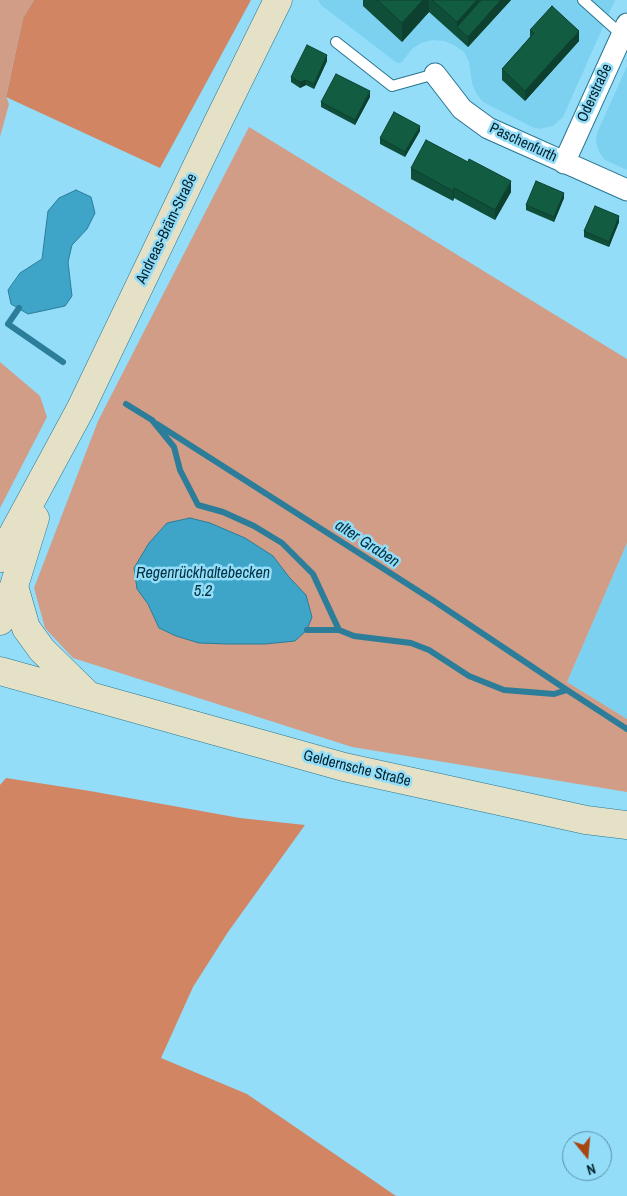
<!DOCTYPE html>
<meta charset="utf-8">
<style>
body{margin:0}
#map{position:relative;width:627px;height:1196px;overflow:hidden;background:#93ddf9;font-family:"Archivo Narrow",sans-serif}
canvas{display:block}
.north{position:absolute;left:562px;top:1131px;width:50px;height:50px;box-sizing:border-box;background:#93ddf9;border:1px solid #5992a7;border-radius:50%;rotate:163deg;font-size:14px;font-weight:700;line-height:20px;text-align:center;color:#01212b}
.north::after{content:'';display:block;margin:auto;width:18px;height:22px;background:#a9460f;clip-path:polygon(50% 0,100% 100%,50% 72%,0 100%)}
</style>
<div id="map">
<canvas width="627" height="1196"></canvas>
<div class="north">N</div>
</div>
<script>
const c = document.querySelector('canvas').getContext('2d');
c.lineJoin = 'round';
function fill(path, color) {
  c.fillStyle = color;
  c.fill(path, 'evenodd');
}
function toPath(rows) {
  const path = new Path2D();
  for (const r of rows) {
    path.moveTo(r[0], r[1]);
    for (let i = 2; i < r.length; i += 2) path.lineTo(r[i], r[i + 1]);
  }
  return path;
}
function trace(path, color, width, dash) {
  c.strokeStyle = color;
  c.lineWidth = width;
  c.lineCap = dash ? 'butt' : 'round';
  c.setLineDash(dash || []);
  c.stroke(path);
}
function write(font, color, halo, rows, align = 'center') {
  c.font = font + ' "Archivo Narrow",sans-serif';
  c.lineWidth = 5;
  c.setLineDash([]);
  c.textBaseline = 'middle';
  c.strokeStyle = halo;
  c.fillStyle = color;
  for (const [text, x, y, turn = 0] of rows) {
    c.save();
    c.translate(x, y);
    c.rotate((+turn || 0) * Math.PI / 180);
    c.textAlign = isNaN(turn) ? turn : align;
    if (halo) c.strokeText(text, 0, 0);
    c.fillText(text, 0, 0);
    c.restore();
  }
}
const built = toPath([
 [318,0,615,0,563,117,553,126,539,129,532,127,483,102,476,93,472,83,469,62,464,52,454,45,444,41,432,40,421,43,412,49,402,62,397,63,321,5],
 [627,66,627,170,605,160,599,152,596,142,597,133],
 [627,543,627,719,567,682]
]);
const green = toPath([
 [0,0,34,0,23,18,6,96,9,104,0,137],
 [249,127,627,359,627,543,567,682,627,719,627,792,352,747,73,658,45,628,34,588,98,421],
 [0,362,40,396,47,417,0,508]
]);
const forest = toPath([
 [34,0,251,0,160,168,6,97,23,18],
 [6,778,90,791,240,818,305,825,228,932,193,987,161,1058,247,1094,396,1196,0,1196,0,785]
]);
const water = toPath([
 [76,190,91,197,95,213,87,229,72,245,68,262,72,296,65,306,28,314,11,304,8,290,20,273,42,259,48,211,59,198,76,190],
 [190,518,210,523,245,538,273,556,289,577,306,595,312,617,307,630,295,641,265,644,227,644,199,643,176,636,159,628,148,604,137,589,134,568,149,543,167,523,190,518]
]);
const stream = toPath([
 [19,308,8,324,63,362],
 [126,404,152,420,174,447,180,470,198,505,223,512,254,526,282,543,313,574,339,630,354,636,411,643,429,650,469,676,504,690,554,694,567,690,627,729],
 [157,424,434,601,567,690],
 [307,630,339,630]
]);
const service = toPath([
 [583,0,622,35],
 [336,42,392,86,435,74]
]);
const minor = toPath([
 [435,74,462,109,488,128,627,190],
 [564,163,627,24]
]);
const secondary = toPath([
 [0,558,80,410,218,122,278,0],
 [14,586,26,628,42,650,87,694],
 [0,621,14,586,35,518],
 [0,671,344,767,586,820,627,825]
]);
const wall = toPath([
 [363,0,511,0,468,47,429,12,402,42,363,6],
 [530,30,579,41,525,101,502,80,502,69,530,37],
 [327,61,314,89,306,85,300,88,291,82,291,77],
 [370,97,355,125,321,107,321,102],
 [420,131,405,157,380,144,380,138],
 [411,168,511,192,495,220,454,198,453,201,411,179],
 [564,198,554,222,526,210,526,205],
 [619,222,609,247,584,237,584,231]
]);
const shadedWall = toPath([
 [423,0,429,0,429,12,402,42,402,23],
 [477,0,491,0,457,27,457,22],
 [501,0,511,0,468,47,468,37],
 [579,31,579,41,525,101,525,91],
 [327,55,327,61,314,89,314,84],
 [306,80,306,85,300,88,300,82],
 [370,91,370,97,355,125,355,120],
 [420,126,420,131,405,157,405,152],
 [511,181,511,192,495,220,495,210],
 [454,188,454,198,453,201,453,191],
 [564,193,564,198,554,222,554,217],
 [619,216,619,222,609,247,609,242]
]);
const building = toPath([
 [377,0,423,0,402,23,377,0],
 [432,0,477,0,457,22,432,0],
 [481,0,501,0,468,37,457,27,481,0],
 [552,6,579,31,525,91,502,69,534,33,530,30,552,6],
 [307,45,327,55,314,84,306,80,300,82,291,77,307,45],
 [336,74,370,91,355,120,321,102,336,74],
 [394,112,420,126,405,152,380,138,394,112],
 [426,140,468,162,469,159,511,181,495,210,454,188,453,191,411,168,426,140],
 [536,181,564,193,554,217,526,205,536,181],
 [595,206,619,216,609,242,584,231,595,206]
]);
const streetNames = [
 ["Oderstraße",595,93,-65],
 ["Paschenfurth",523,143,25],
 ["Andreas-Bräm-Straße",167,229,-64],
 ["Geldernsche Straße",357,769,14]
];
const waterNames = [
 ["alter Graben",367,544,33],
 ["Regenrückhaltebecken",203,574],
 ["5.2",203,592]
];
fill(built, '#7dd1f0');
fill(green, '#d19d86');
fill(forest, '#d28563');
fill(water, '#3ea5c8');
trace(water, '#2c7d99', 1);
trace(stream, '#2c7d99', 6);
trace(service, '#29758f', 12);
trace(minor, '#29758f', 23);
trace(secondary, '#29758f', 29);
trace(service, '#fff', 10);
trace(minor, '#fff', 21);
trace(secondary, '#e4e1c6', 28);
fill(wall, '#0f4f39');
fill(shadedWall, '#0d402e');
fill(building, '#125c42');
trace(building, '#0d402e', 1);
write('15px', '#01212b', '#93ddf9', streetNames);
write('italic 16px', '#003140', '#93ddf9', waterNames);
</script>
